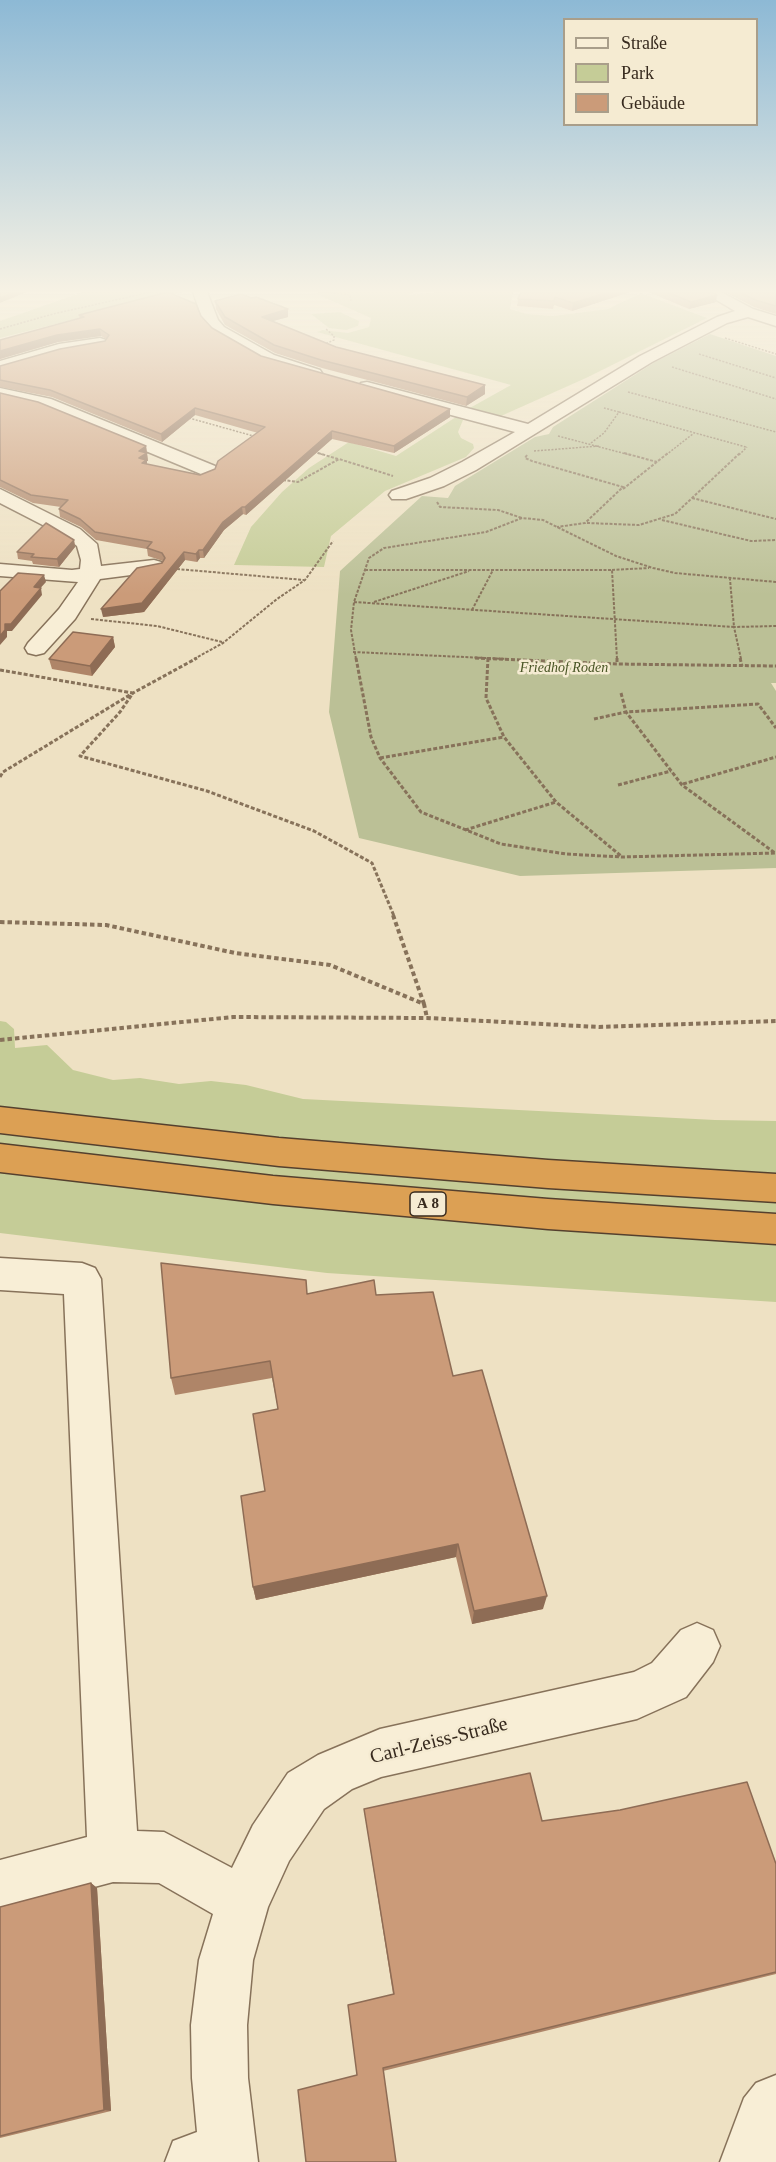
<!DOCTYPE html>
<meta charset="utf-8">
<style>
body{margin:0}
#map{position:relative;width:776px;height:2162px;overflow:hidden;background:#eee1c3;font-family:Georgia,serif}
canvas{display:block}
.legend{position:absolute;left:563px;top:18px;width:195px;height:108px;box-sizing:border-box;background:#f5ebd2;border:2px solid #a99e8a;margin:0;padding:8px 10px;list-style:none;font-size:18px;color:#372a1e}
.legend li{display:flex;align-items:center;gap:12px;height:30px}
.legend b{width:30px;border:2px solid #a99e8a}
</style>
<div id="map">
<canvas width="776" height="2162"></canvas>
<ul class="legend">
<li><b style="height:8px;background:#f8eed6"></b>Straße</li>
<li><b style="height:16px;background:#c5cc97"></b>Park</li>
<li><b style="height:16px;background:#cb9b79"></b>Gebäude</li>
</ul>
</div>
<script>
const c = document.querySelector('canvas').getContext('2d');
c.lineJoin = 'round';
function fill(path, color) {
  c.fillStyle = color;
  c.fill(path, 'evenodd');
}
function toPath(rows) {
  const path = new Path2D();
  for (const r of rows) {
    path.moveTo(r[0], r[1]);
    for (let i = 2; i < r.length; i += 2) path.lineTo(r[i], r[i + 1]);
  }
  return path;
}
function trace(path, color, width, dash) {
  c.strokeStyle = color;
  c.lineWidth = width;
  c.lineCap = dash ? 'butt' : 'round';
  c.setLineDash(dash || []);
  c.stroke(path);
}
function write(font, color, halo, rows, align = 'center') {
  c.font = font + ' Georgia,serif';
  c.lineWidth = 5;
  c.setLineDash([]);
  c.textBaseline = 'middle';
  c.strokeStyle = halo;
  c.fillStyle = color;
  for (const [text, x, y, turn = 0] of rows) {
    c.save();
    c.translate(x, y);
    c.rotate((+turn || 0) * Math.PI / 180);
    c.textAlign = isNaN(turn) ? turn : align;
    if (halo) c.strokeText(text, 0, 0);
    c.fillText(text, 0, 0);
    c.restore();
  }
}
const green = toPath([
 [83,292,183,292,0,338,0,321],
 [326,292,414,292,409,295,440,292,513,292,510,309,527,314,553,316,608,309,641,293,707,318,586,378,501,416,468,409,511,385,317,332,323,330,348,333,369,327,371,318,314,293],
 [340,312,359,321,358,326,346,330,329,328,311,314],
 [456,417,463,420,458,432,461,438,473,444,474,448,466,457,385,491,331,536,324,567,234,565,251,527,282,492,309,468,349,442,396,456],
 [0,1021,6,1022,14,1029,15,1048,47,1045,73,1070,113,1080,140,1078,179,1084,211,1081,246,1085,303,1099,715,1120,776,1121,776,1302,327,1273,0,1233]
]);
const cemetery = toPath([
 [710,334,776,356,776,683,771,683,776,691,776,868,520,876,359,838,329,712,340,571,422,496,448,498,455,486,535,437,549,434,553,427,655,362]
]);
const pathFar3 = toPath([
 [323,292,350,295,351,301],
 [0,329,53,314,151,292],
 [725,338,776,354],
 [323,345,334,340,334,336,326,329],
 [699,354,776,378],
 [672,367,776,399],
 [628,392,776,432],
 [619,412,746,447],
 [189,418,257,437],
 [558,436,630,455],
 [591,443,604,433,619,412,604,408],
 [534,451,599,446],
 [314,452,324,455],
 [666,455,694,433],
 [739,455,747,447]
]);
const pathFar2 = toPath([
 [318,453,338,459],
 [624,453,657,462],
 [527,455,525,458,532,461,623,487,585,523,557,527],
 [283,480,298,482,339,459,393,476],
 [623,489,668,453],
 [692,498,776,519],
 [437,502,440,507,498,510,522,518],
 [662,520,751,541,776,540],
 [587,523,639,525,675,514,740,453],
 [177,569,304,580],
 [365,570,612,570,617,659],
 [612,570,649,568],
 [354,602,734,627,730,579],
 [374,602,469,571],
 [472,610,493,570],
 [91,619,157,626,222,642],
 [353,652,508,659],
 [194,659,223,643,277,599,305,580,333,541],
 [356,659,351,630,354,602,369,558,384,548,486,532,522,518,543,520,616,556,653,568,675,573,776,582],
 [741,659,734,627,776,626]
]);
const pathFar1 = toPath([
 [356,658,371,737,380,758,421,812,501,844,566,854,622,857,776,853],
 [475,658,617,664,776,666],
 [488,658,486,698,504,737,556,802,621,856],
 [617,658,617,664],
 [740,658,742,666],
 [0,670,133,693,120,712,80,756,207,791,314,831,372,863,394,916],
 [621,693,626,712,682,785,775,853],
 [594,719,626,712,758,704,776,728],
 [380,758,504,737],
 [0,777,3,772,133,693,197,658],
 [683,784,776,757],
 [618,785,671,771],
 [465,830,556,802]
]);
const path = toPath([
 [393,915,424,1004],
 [0,922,106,925,235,953,330,965,424,1004,427,1018],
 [0,1040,233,1017,427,1018,599,1027,776,1021]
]);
const minor = toPath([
 [193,292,207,292,218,320,224,327,274,355,320,370,322,373,314,378,262,361,214,333,203,321,193,292],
 [703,292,721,292,753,309,776,316,776,326,748,317,727,323,652,362,476,470,444,486,406,499,392,499,389,495,392,491,430,478,462,462,515,432,361,391,359,387,361,383,367,382,528,424,640,356,717,317,735,311,703,292],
 [100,338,106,340,108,343,106,346,61,354,0,371,0,361,59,344,100,338],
 [0,388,51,399,215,466,217,470,215,474,208,476,201,474,40,407,0,398,0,388],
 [0,489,80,529,97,544,101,566,154,560,161,562,164,566,161,570,154,572,100,579,75,619,44,653,36,655,28,653,25,648,28,643,59,609,78,582,0,576,0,564,72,570,80,569,81,560,77,546,66,537,0,503,0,489],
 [0,1258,82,1263,95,1268,101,1279,137,1831,164,1832,232,1868,253,1825,288,1773,318,1755,380,1729,634,1672,652,1663,681,1630,697,1623,713,1630,720,1646,713,1662,686,1697,637,1719,381,1777,352,1789,324,1809,289,1861,268,1907,253,1960,247,2025,248,2078,258,2162,165,2162,173,2141,197,2132,192,2078,191,2025,199,1960,213,1914,159,1883,113,1882,0,1912,0,1860,87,1837,64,1294,0,1290,0,1258],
 [776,2075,776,2162,720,2162,744,2098,756,2083,776,2075]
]);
const highway = toPath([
 [0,1107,279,1138,548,1160,776,1174,776,1202,548,1188,279,1166,0,1133,0,1107],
 [0,1144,273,1176,548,1199,776,1214,776,1244,548,1229,273,1204,0,1172,0,1144]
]);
const wall = toPath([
 [521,292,630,292,572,311,554,305,553,309,517,306,518,299],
 [648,292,712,292,716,302,689,309],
 [725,292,776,292,776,314,754,307],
 [215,301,288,317,273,321,336,347,485,385,485,394,466,406,322,368,275,353,225,325,216,309],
 [79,315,201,316,212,328,261,356,450,417,394,453,332,439,246,515,243,514,224,530,204,558,200,558,197,562,185,560,144,612,103,617,163,561,148,556,147,549,96,540,81,527,60,517,59,509,61,507,33,503,0,487,0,393,146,446,148,461,147,461,147,464,200,475,215,469,258,433,195,415,162,442,52,397,0,387,0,366,105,341,106,339,101,336,58,342,0,359,0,340,80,319],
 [74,540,75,547,59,567,33,564,32,561,18,559,17,552],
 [113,637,115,647,92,676,52,669,49,659],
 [307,1294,376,1295,453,1376,543,1609,472,1624,456,1557,256,1600,253,1587,265,1491,278,1409,272,1378,175,1395,171,1378],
 [364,1809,542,1821,776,1864,776,1974,383,2071,357,2075,393,1994],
 [91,1883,97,1888,111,2111,0,2138,0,1907]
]);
const shadedWall = toPath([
 [15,292,27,292,0,303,0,298],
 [609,292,630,292,572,311,573,303],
 [717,295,716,302,689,309,691,302],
 [288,309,288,317,262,324,262,317],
 [100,329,101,336,58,342,0,359,0,351,57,335],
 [485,385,485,394,466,406,467,397],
 [195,408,195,415,162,442,161,434],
 [450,409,450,417,394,453,394,446],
 [332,431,332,439,246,515,245,507],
 [146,446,148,461,147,461,147,468,140,466,139,451],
 [242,507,243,514,224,530,204,558,203,550,223,522],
 [74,540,75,547,59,567,57,559],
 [199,550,200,558,197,562,196,554],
 [184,552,185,560,144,612,103,617,101,609],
 [44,575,46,582,35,594,34,587],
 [41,588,42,595,12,631,7,631,7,637,0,645,0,636,5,624],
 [113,637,115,647,92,676,90,666],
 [458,1544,456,1557,256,1600,253,1587],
 [547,1596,543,1609,472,1624,474,1611],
 [91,1883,97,1888,111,2111,104,2110]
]);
const building = toPath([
 [0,292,15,292,0,298,0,292],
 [168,292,196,304,201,316,212,328,261,356,450,409,394,446,332,431,245,507,242,507,223,522,203,550,199,550,196,554,184,552,142,603,101,609,137,568,162,563,165,558,162,553,147,548,152,542,95,532,80,519,59,509,68,500,31,495,0,480,0,393,38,402,146,446,139,451,147,453,139,458,146,460,142,463,200,475,215,469,218,461,265,427,195,408,161,434,50,390,0,380,0,366,60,349,105,341,109,335,100,329,57,335,0,351,0,340,84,317,79,315,168,292],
 [521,292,609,292,573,303,555,297,554,301,518,299,521,292],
 [667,292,712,292,717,295,691,302,667,292],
 [740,292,776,292,776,306,755,300,740,292],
 [241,294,252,298,256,297,288,309,262,317,336,347,485,385,467,397,321,360,274,345,225,317,215,301,241,294],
 [46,523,74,540,57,559,31,557,34,554,17,552,46,523],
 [18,573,44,575,34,587,41,588,11,624,5,624,5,630,0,636,0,591,18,573],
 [73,632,113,637,90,666,49,659,73,632],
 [161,1263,306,1280,307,1294,374,1280,376,1295,433,1292,453,1376,482,1370,547,1596,474,1611,458,1544,253,1587,241,1496,265,1491,253,1414,278,1409,270,1361,171,1378,161,1263],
 [530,1773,542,1821,620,1810,747,1782,776,1864,776,1972,383,2068,396,2162,306,2162,298,2090,357,2075,348,2005,394,1994,364,1809,530,1773],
 [91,1883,104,2110,0,2136,0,1907,91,1883]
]);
const farParknames = [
 ["Friedhof Roden",564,668]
];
const shields = [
 [428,1204,36]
];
const shieldNames = [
 ["A 8",428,1204]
];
const nearStreetnames = [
 ["Carl-Zeiss-Straße",439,1741,-14]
];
fill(green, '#c5cc97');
fill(cemetery, '#bbc096');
trace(minor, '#87725a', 3);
trace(highway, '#55402e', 3);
trace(pathFar3, '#87725a', 1.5, [2, 1.5]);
trace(pathFar2, '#87725a', 2, [3, 1.5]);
trace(pathFar1, '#87725a', 3, [4, 2]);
trace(path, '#87725a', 4, [4.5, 3]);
fill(minor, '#f8eed6');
fill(highway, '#dca054');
fill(wall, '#af8568');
fill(shadedWall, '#8e6c55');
fill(building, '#cb9b79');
trace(building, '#8e6c55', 1.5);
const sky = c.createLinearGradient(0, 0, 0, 595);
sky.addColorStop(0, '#8db9d5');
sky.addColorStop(0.49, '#f7f2e4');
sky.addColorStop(1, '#f7f2e400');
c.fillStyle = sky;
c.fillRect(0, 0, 776, 595);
write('italic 14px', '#485424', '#f5ebd2', farParknames);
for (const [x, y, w] of shields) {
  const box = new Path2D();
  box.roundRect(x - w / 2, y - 12, w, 24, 4.5);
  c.fillStyle = '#f5ebd2';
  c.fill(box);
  trace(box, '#372a1e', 1.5);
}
write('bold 15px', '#372a1e', null, shieldNames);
write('20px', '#372a1e', '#f5ebd2', nearStreetnames);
</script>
